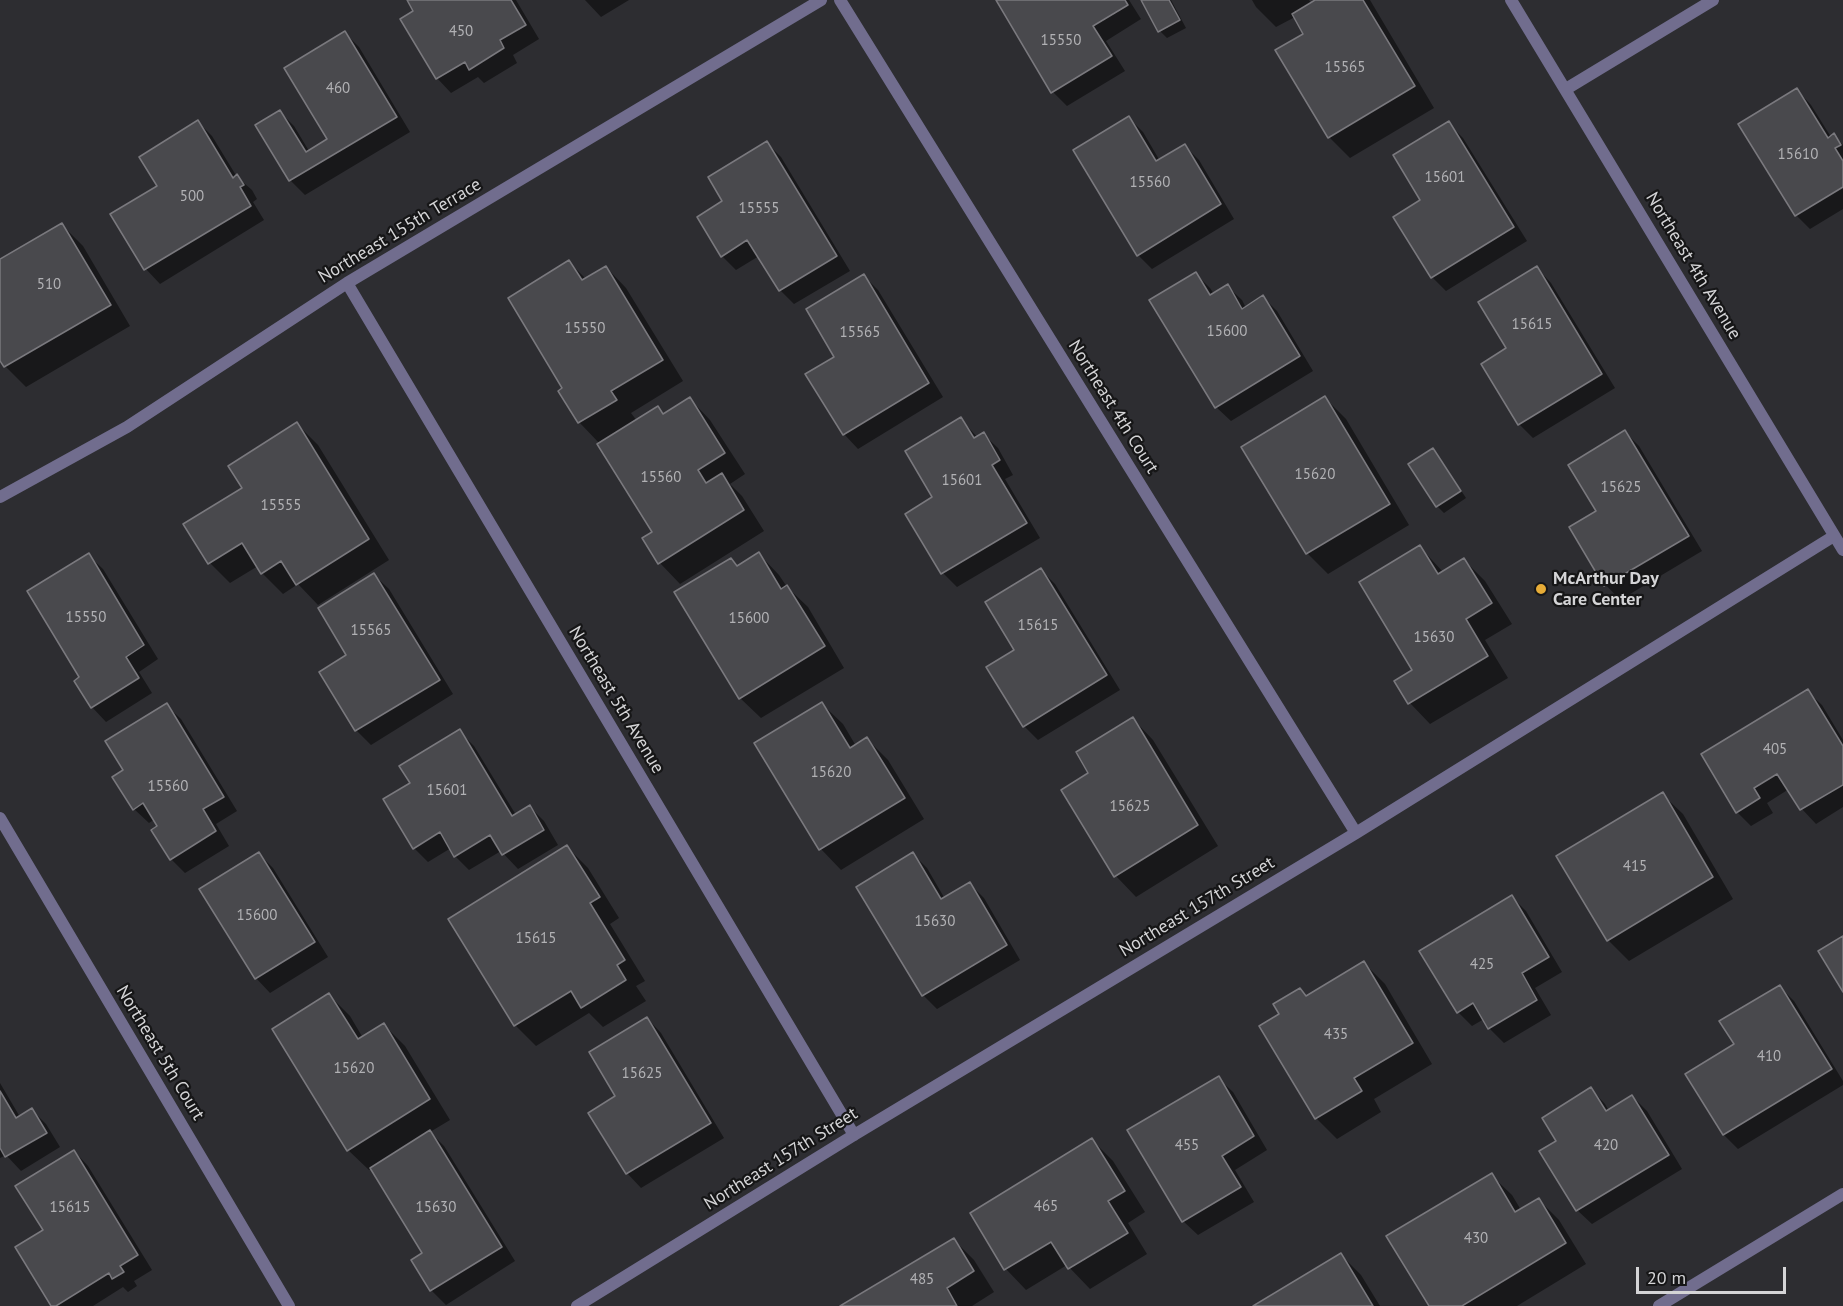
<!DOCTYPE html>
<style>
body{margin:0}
#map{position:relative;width:1843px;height:1306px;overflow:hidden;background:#2d2d31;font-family:"PT Sans",sans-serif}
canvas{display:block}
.scale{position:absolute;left:1636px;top:1267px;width:150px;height:27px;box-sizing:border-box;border:3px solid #d4d4d6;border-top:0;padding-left:8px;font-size:18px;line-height:21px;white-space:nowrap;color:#d4d4d6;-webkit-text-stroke:4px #161617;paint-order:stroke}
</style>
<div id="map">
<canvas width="1843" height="1306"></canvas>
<div class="scale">20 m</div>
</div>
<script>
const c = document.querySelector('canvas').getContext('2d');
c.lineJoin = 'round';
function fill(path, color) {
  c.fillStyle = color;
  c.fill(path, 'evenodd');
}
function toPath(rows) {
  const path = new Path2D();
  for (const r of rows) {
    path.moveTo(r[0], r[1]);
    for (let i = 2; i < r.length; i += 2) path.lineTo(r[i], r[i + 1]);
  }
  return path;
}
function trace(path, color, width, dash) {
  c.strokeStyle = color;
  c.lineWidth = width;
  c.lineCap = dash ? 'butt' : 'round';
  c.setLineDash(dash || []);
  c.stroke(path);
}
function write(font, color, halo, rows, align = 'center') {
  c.font = font + ' "PT Sans",sans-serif';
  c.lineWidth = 4.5;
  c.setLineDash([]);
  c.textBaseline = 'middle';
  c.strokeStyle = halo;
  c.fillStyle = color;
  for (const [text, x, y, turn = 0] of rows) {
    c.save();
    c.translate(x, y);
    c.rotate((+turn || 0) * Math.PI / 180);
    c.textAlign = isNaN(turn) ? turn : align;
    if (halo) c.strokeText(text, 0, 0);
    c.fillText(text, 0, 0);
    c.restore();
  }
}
const shadow = toPath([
 [409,0,516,0,539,39,513,55,517,63,484,83,478,77,451,93,437,78,402,19,415,11],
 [585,0,629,0,601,17],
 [999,0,1129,0,1141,19,1106,41,1125,71,1067,106,1053,92],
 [1142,0,1171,0,1186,28,1167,38,1160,31],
 [1252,0,1309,0,1312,4,1318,0,1370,0,1434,108,1350,158,1329,137,1305,34,1295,17,1276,27,1256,7],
 [345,33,359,47,410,132,305,195,291,181,257,125,280,112,294,126,309,151,329,140],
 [1797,90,1811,105,1831,137,1834,135,1843,145,1843,209,1810,229,1796,215],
 [1129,118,1143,132,1160,161,1185,146,1199,160,1234,219,1152,269,1138,255],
 [198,122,212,136,237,177,252,190,257,199,253,202,264,220,160,284,146,269,112,214,159,186],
 [1448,123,1463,138,1527,241,1446,291,1432,277],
 [767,143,781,157,850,271,794,304,780,290,759,256,736,270,722,256,724,202],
 [62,225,83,246,130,326,26,387,5,366,0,358,0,261],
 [569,262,586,279,606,267,626,288,683,381,631,413,637,421,658,408,665,415,690,399,710,420,745,474,730,484,742,496,764,531,680,584,660,563,644,539,654,532,600,444,579,422,565,389],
 [1537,268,1551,283,1615,388,1533,438,1519,424],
 [1196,274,1210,288,1214,294,1227,286,1242,300,1246,308,1263,297,1277,311,1313,371,1231,421,1216,407],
 [864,276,878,290,943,397,858,449,844,434,808,374,836,358],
 [1325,398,1346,419,1409,525,1328,574,1307,553],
 [961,419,978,438,983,434,998,448,1013,475,1005,479,1040,538,957,587,943,573,907,514,934,497],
 [297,424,318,445,389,560,318,605,298,584,283,594,262,573,258,566,230,583,210,563,244,489],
 [1625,432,1639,446,1702,551,1620,600,1606,585,1571,527,1598,511],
 [1433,450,1439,457,1466,498,1444,513,1437,506,1410,465],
 [1420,547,1443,572,1464,560,1485,581,1512,624,1485,640,1508,678,1430,724,1410,703,1396,682,1414,671],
 [759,554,779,575,787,587,808,607,844,668,761,718,740,698,731,560,738,567],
 [88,555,103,569,158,659,139,672,152,693,106,722,92,707,81,677],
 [1041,570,1055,584,1120,690,1038,740,1024,726,1016,651],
 [374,575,389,589,453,694,371,745,356,730,321,672,348,655],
 [1807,691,1822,705,1843,740,1843,807,1816,824,1802,809,1789,789,1767,803,1773,813,1751,826,1737,812],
 [822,704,843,724,856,746,867,739,888,760,924,819,841,870,821,849,756,744],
 [166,705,181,719,237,811,216,824,229,846,185,873,171,859,160,826,155,819,149,823,134,809,125,770],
 [1133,719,1153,740,1218,846,1136,897,1116,876,1090,773],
 [459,731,474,746,516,815,530,807,544,821,558,845,518,869,501,851,469,870,455,856,451,848,428,862,414,848,412,784],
 [1662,794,1683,814,1733,899,1629,961,1608,940],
 [567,847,588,868,619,918,610,924,645,981,636,986,646,1001,603,1027,589,1013,536,1046,515,1025],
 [259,854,273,868,328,957,270,993,256,978],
 [913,854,927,868,945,899,970,884,984,898,1020,960,937,1009,923,995],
 [1512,897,1526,911,1562,972,1535,988,1551,1015,1504,1043,1490,1029,1484,1019,1472,1026,1458,1012],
 [1364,963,1385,984,1432,1064,1374,1099,1381,1112,1337,1139,1316,1118,1300,990,1307,997],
 [1779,986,1794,1001,1843,1081,1843,1085,1738,1149,1724,1135,1687,1074,1736,1045],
 [329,995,350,1016,363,1038,384,1025,405,1046,450,1120,430,1132,444,1146,515,1261,446,1305,431,1290,413,1261,424,1254,372,1169,369,1170,348,1150],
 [647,1018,661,1033,724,1138,641,1188,627,1173,618,1096],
 [1218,1078,1233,1092,1267,1150,1235,1170,1254,1202,1198,1235,1183,1221],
 [0,1083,20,1117,32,1110,46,1124,60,1147,21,1171,6,1155,0,1158],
 [1591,1089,1605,1104,1609,1111,1632,1096,1647,1111,1682,1169,1592,1224,1577,1210,1558,1141],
 [1092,1140,1113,1161,1145,1212,1128,1223,1147,1254,1090,1289,1067,1265,1026,1290,1006,1269,972,1213],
 [74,1151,88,1166,152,1270,134,1281,137,1286,128,1292,123,1287,93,1306,53,1306,45,1231],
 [1491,1175,1512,1195,1521,1210,1539,1200,1559,1220,1586,1264,1517,1306,1430,1306],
 [954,1240,974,1260,994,1292,972,1306,843,1306],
 [1340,1254,1361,1275,1380,1306,1255,1306]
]);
const building = toPath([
 [407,0,511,0,526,25,500,40,504,48,469,70,465,62,436,79,400,19,413,11,407,0],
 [996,0,1125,0,1128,5,1093,26,1112,56,1051,93,996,0],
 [1141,0,1169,0,1180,20,1158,32,1141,0],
 [1315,0,1363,0,1415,86,1328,138,1275,50,1303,34,1292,14,1315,0],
 [345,31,397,117,289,181,255,125,280,110,306,152,327,139,284,68,345,31],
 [1797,88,1828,138,1834,133,1841,145,1835,148,1843,161,1843,187,1795,216,1738,124,1797,88],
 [1129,116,1156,161,1185,144,1221,204,1137,256,1073,150,1129,116],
 [198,120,233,178,237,174,244,185,240,187,251,206,144,270,110,214,157,186,139,157,198,120],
 [1449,121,1514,227,1431,278,1393,217,1420,200,1393,155,1449,121],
 [767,141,837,256,779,291,747,240,721,257,697,217,722,201,708,177,767,141],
 [62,223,111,305,4,367,0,361,0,259,62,223],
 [569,260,582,280,606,266,663,360,611,391,617,400,578,423,558,391,562,388,508,298,569,260],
 [1537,266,1602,374,1518,425,1481,364,1506,348,1478,302,1537,266],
 [1196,272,1210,295,1228,284,1242,309,1263,295,1300,356,1215,408,1149,300,1196,272],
 [864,274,929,383,843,435,805,374,834,357,806,309,864,274],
 [1325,396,1390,504,1306,554,1241,447,1325,396],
 [690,397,725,453,698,470,706,483,722,473,744,510,658,564,642,538,652,532,597,444,658,406,663,414,690,397],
 [961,417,974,438,984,432,1000,460,992,465,1027,523,941,574,905,514,932,497,905,451,961,417],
 [297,422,369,539,296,585,281,561,261,574,242,543,208,564,183,524,242,488,228,466,297,422],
 [1625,430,1689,536,1604,586,1569,527,1596,511,1568,465,1625,430],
 [1433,448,1461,491,1436,507,1408,464,1433,448],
 [1420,545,1438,574,1464,558,1492,603,1466,619,1488,656,1408,704,1394,681,1412,670,1359,582,1420,545],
 [759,552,781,589,787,585,825,646,739,699,674,592,731,558,737,566,759,552],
 [89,553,144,645,126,657,139,678,91,708,74,681,79,677,27,591,89,553],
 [1041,568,1107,675,1023,727,986,667,1014,650,985,602,1041,568],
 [374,573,440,680,355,731,319,672,346,655,318,608,374,573],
 [1808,689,1843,746,1843,785,1800,810,1777,774,1754,788,1760,798,1736,813,1701,754,1808,689],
 [822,702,850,748,867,737,905,798,819,850,754,743,822,702],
 [167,703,224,797,203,809,216,831,170,860,151,830,157,826,143,803,133,810,112,777,123,770,105,741,167,703],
 [1133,717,1198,825,1114,877,1061,790,1088,773,1076,752,1133,717],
 [460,729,512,816,530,805,544,830,502,855,490,835,454,857,440,832,413,849,383,799,410,783,399,766,460,729],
 [1663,792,1713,877,1607,941,1556,856,1663,792],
 [567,845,600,897,590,903,625,960,617,965,626,980,581,1008,571,991,514,1026,448,919,567,845],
 [259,852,315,942,255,979,199,889,259,852],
 [913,852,941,899,970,882,1007,945,922,996,856,887,913,852],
 [1512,895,1549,957,1522,973,1537,1000,1488,1029,1473,1003,1457,1013,1419,951,1512,895],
 [1843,936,1843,992,1818,951,1843,936],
 [1364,961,1413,1043,1354,1078,1362,1091,1315,1119,1259,1026,1279,1014,1273,1004,1300,988,1306,996,1364,961],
 [1780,985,1832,1069,1723,1135,1685,1074,1734,1044,1719,1021,1780,985],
 [329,993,358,1039,384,1023,430,1099,347,1151,272,1029,329,993],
 [647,1017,711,1123,626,1174,588,1113,615,1096,589,1052,647,1017],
 [1219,1076,1254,1136,1222,1156,1241,1187,1182,1222,1127,1130,1219,1076],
 [1591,1087,1606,1111,1632,1095,1669,1155,1576,1211,1539,1151,1556,1141,1542,1118,1591,1087],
 [0,1091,16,1118,32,1108,47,1133,5,1157,0,1148,0,1091],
 [430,1130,502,1247,430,1291,411,1260,422,1253,370,1168,430,1130],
 [1092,1138,1125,1191,1108,1201,1128,1233,1068,1269,1051,1242,1004,1270,970,1213,1092,1138],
 [74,1150,138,1255,120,1266,124,1272,112,1279,109,1273,56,1306,51,1306,15,1247,43,1230,15,1186,74,1150],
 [1492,1173,1515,1212,1539,1198,1566,1243,1462,1306,1429,1306,1386,1236,1492,1173],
 [954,1238,974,1271,947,1288,957,1306,840,1306,954,1238],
 [1341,1253,1373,1306,1253,1306,1341,1253]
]);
const street = toPath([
 [840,0,1356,833],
 [1511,0,1843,550],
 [1566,89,1713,0],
 [347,283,854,1135],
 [0,497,127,427,347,283,821,0],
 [0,818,289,1306],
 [577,1306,854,1135,1356,833,1834,536],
 [1659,1306,1843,1194]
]);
const markers = [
 [1541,589,6,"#e7ac37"]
];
const numberNames = [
 ["450",461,32],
 ["15550",1061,41],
 ["15565",1345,68],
 ["460",338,89],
 ["15610",1798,155],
 ["15601",1445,178],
 ["15560",1150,183],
 ["500",192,197],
 ["15555",759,209],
 ["510",49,285],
 ["15615",1532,325],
 ["15550",585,329],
 ["15600",1227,332],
 ["15565",860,333],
 ["15620",1315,475],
 ["15560",661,478],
 ["15601",962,481],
 ["15625",1621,488],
 ["15555",281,506],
 ["15550",86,618],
 ["15600",749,619],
 ["15615",1038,626],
 ["15565",371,631],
 ["15630",1434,638],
 ["405",1775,750],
 ["15620",831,773],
 ["15560",168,787],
 ["15601",447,791],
 ["15625",1130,807],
 ["415",1635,867],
 ["15600",257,916],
 ["15630",935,922],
 ["15615",536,939],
 ["425",1482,965],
 ["435",1336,1035],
 ["410",1769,1057],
 ["15620",354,1069],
 ["15625",642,1074],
 ["455",1187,1146],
 ["420",1606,1146],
 ["465",1046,1207],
 ["15615",70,1208],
 ["15630",436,1208],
 ["430",1476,1239],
 ["485",922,1280]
];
const streetNames = [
 ["Northeast 155th Terrace",400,231,-31],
 ["Northeast 4th Avenue",1693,266,59],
 ["Northeast 4th Court",1113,407,58],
 ["Northeast 5th Avenue",616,700,59],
 ["Northeast 157th Street",1197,907,-31],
 ["Northeast 5th Court",160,1053,59],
 ["Northeast 157th Street",781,1159,-32]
];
const poiNames = [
 ["McArthur Day",1553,579],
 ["Care Center",1553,600]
];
fill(shadow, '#0007');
fill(building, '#49494d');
trace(building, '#7a797e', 1.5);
trace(street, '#716d8e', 12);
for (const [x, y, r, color] of markers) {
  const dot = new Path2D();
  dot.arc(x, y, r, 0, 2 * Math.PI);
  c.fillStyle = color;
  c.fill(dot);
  trace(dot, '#161617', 2);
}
write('15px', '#b1b1b4', null, numberNames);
write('18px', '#d4d4d6', '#161617', streetNames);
write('bold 18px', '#d4d4d6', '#161617', poiNames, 'left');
</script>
